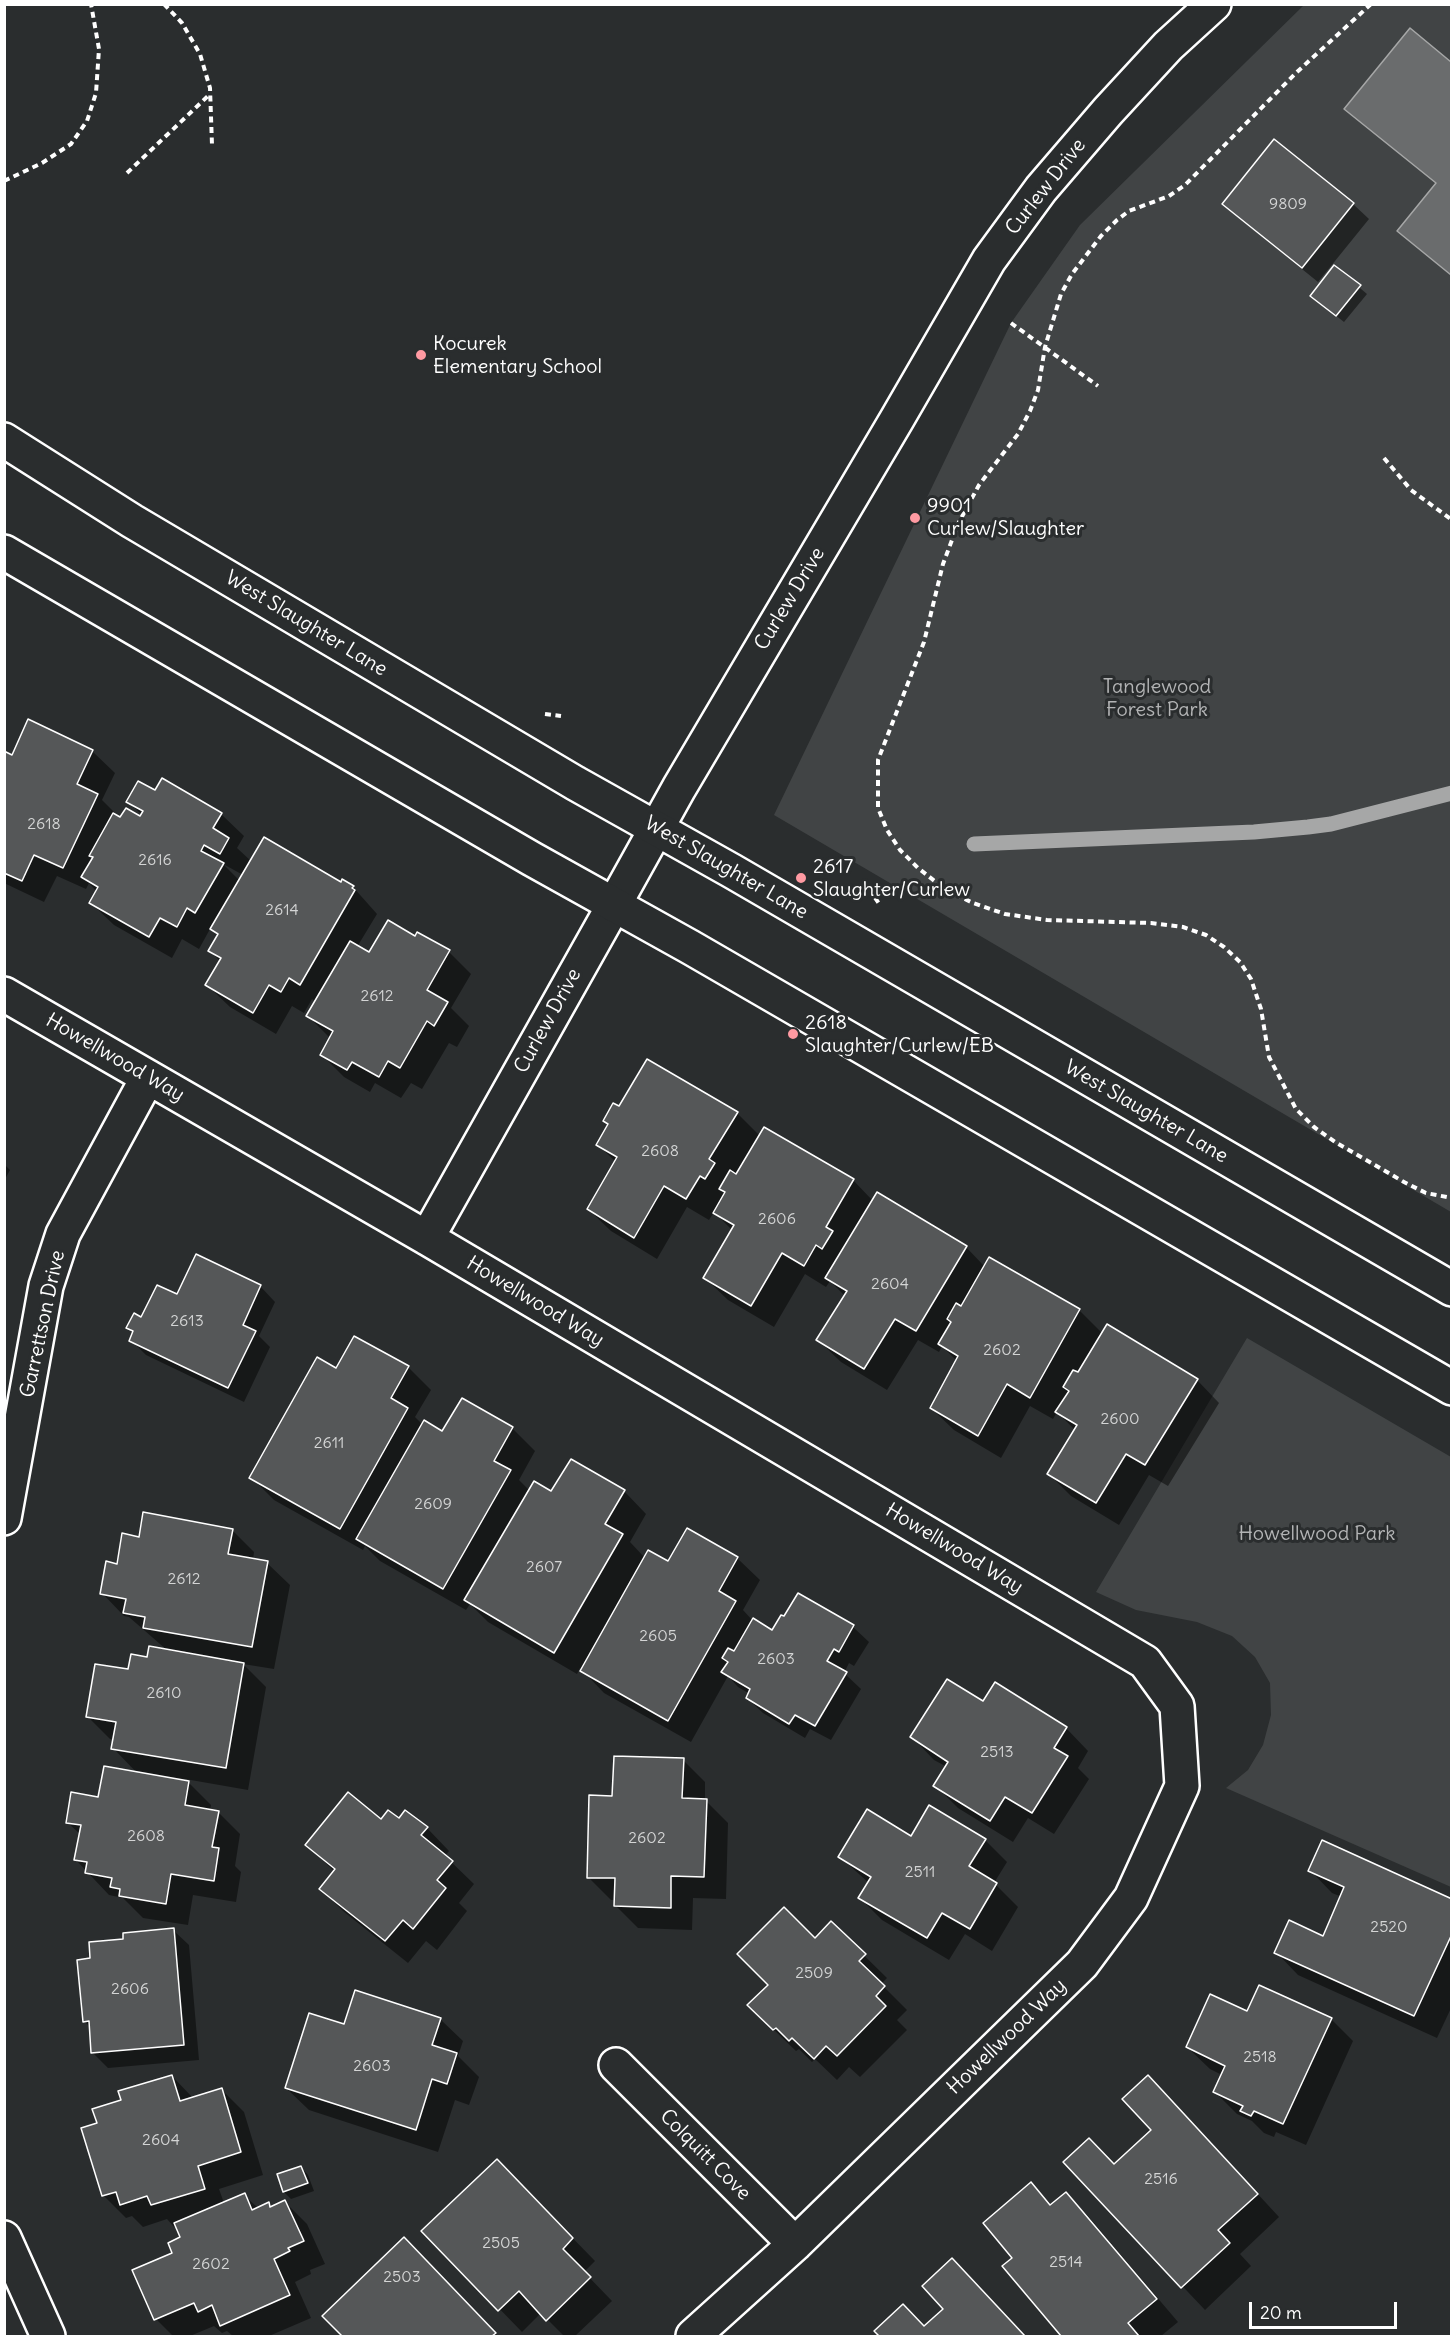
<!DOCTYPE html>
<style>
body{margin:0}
#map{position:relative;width:1456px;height:2341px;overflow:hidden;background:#2a2d2e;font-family:Delius,sans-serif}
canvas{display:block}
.frame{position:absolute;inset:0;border:6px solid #fff;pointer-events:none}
.scale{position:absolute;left:1249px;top:2302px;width:148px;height:27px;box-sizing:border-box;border:3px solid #fff;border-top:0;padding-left:8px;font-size:18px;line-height:21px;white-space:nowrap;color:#fff;-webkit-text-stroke:4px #2a2d2e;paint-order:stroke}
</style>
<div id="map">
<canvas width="1456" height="2341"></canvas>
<div class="frame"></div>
<div class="scale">20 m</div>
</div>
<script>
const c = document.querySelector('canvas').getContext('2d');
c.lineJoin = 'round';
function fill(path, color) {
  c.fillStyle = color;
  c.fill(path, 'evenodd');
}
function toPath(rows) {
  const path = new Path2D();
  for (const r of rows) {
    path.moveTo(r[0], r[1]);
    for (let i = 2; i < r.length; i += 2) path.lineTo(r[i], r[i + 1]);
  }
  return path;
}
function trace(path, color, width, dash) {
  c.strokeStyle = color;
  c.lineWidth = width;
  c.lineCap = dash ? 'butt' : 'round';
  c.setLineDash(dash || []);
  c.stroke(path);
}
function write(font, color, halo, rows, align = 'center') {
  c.font = font + ' Delius,sans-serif';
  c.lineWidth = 6;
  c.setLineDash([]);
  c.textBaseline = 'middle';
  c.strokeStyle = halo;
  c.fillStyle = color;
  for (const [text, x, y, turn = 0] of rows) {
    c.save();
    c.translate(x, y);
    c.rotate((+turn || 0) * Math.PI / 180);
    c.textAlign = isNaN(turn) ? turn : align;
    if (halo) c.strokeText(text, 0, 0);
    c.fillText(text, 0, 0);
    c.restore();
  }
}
const green = toPath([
 [1304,5,1451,5,1451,1212,774,815,1011,323,1080,225],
 [1247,1338,1451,1457,1451,1887,1226,1788,1248,1770,1263,1745,1271,1715,1270,1683,1255,1657,1232,1636,1197,1622,1136,1610,1096,1592]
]);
const water = toPath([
 [1410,28,1451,62,1451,275,1397,231,1436,183,1344,109,1410,28]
]);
const shadow = toPath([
 [1274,141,1353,204,1369,219,1318,282,1240,219,1224,204],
 [1335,267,1367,294,1344,322,1320,303],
 [92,751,115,773,102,800,121,819,141,818,142,815,128,801,156,793,221,814,244,836,237,848,251,861,353,887,377,914,357,947,370,954,415,938,449,952,471,974,451,1008,469,1026,457,1047,449,1043,422,1089,411,1083,401,1098,375,1083,370,1092,344,1077,322,1055,331,1039,307,1015,316,1002,312,999,304,1013,292,1006,276,1034,230,1007,207,985,221,962,210,951,218,936,210,929,199,949,182,939,172,958,114,925,91,903,97,892,89,883,86,889,57,876,44,902,4,883,4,753,13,757],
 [225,865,243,875,240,881,225,866],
 [619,1108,737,1113,760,1136,853,1180,873,1201,966,1247,985,1267,1079,1310,1103,1334,1197,1380,1219,1403,1168,1486,1149,1475,1119,1525,1071,1496,1049,1474,1075,1430,1057,1412,1053,1419,1030,1406,1001,1458,954,1430,931,1408,957,1361,942,1346,939,1352,918,1340,887,1390,841,1362,818,1340,845,1296,830,1281,826,1287,805,1274,774,1327,728,1300,705,1278,732,1230,714,1212,709,1220,687,1207,657,1259,611,1231,588,1209,616,1162,598,1145],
 [4,1164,10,1170,4,1181],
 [260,1286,275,1302,259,1336,270,1347,244,1402,146,1355,131,1340,134,1333,128,1327,178,1296],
 [355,1338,408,1367,431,1390,415,1417,423,1425,443,1433,462,1400,512,1428,535,1451,519,1480,530,1491,552,1493,624,1491,646,1514,630,1542,645,1558,669,1563,737,1558,760,1580,743,1610,753,1621,772,1632,785,1618,798,1595,853,1627,869,1642,854,1666,849,1663,844,1673,861,1689,831,1740,810,1729,805,1738,763,1713,747,1698,750,1694,738,1687,728,1676,691,1742,604,1693,580,1668,577,1674,488,1622,470,1604,466,1610,380,1561,365,1546,363,1550,274,1500,251,1477,336,1370],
 [232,1530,254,1552,253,1560,267,1563,290,1585,274,1669,243,1664,266,1687,248,1790,185,1779,211,1805,210,1811,218,1812,240,1834,235,1866,241,1872,236,1902,193,1895,188,1925,143,1918,123,1898,109,1895,76,1860,81,1835,67,1822,138,1774,113,1748,114,1739,110,1739,87,1716,129,1671,148,1659,168,1651,129,1617,124,1616,102,1593,118,1565,140,1538],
 [984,1703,1066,1728,1088,1751,1078,1768,1089,1779,1054,1834,1028,1818,1013,1842,958,1808,935,1785,947,1767,934,1760,912,1737],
 [683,1760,705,1782,705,1800,728,1823,726,1899,693,1898,692,1930,638,1928,615,1905,616,1900,611,1900,588,1877],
 [399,1820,427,1828,449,1851,445,1856,474,1884,459,1903,467,1911,437,1950,426,1941,408,1963,343,1911,321,1889,335,1872,307,1845,381,1821],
 [985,1840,1007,1862,994,1883,1018,1907,992,1951,965,1934,949,1960,882,1920,860,1898,869,1883,840,1857],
 [1310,1870,1452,1901,1452,2006,1437,2038,1298,1975,1276,1952,1323,1938,1342,1897,1332,1893],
 [831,1923,887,1978,881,1984,907,2010,897,2020,907,2030,860,2077,849,2067,837,2080,815,2059,812,2062,799,2049,796,2051,772,2028,815,1940],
 [173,1930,189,1945,199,2060,108,2068,93,2053,91,2028,84,2021,92,1960,125,1941],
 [1248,2013,1331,2019,1353,2041,1306,2145,1276,2132,1274,2137,1264,2133,1252,2121,1237,2114,1215,2092,1222,2075,1210,2069,1187,2047],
 [440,2019,463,2041,458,2056,479,2077,469,2105,455,2100,438,2152,309,2110,286,2088,345,2026],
 [172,2076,193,2098,221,2089,244,2112,263,2175,219,2189,224,2203,244,2195,258,2208,268,2204,272,2208,285,2202,307,2224,325,2264,310,2270,311,2274,295,2282,311,2318,269,2336,233,2336,227,2331,222,2333,214,2326,190,2336,173,2336,156,2319,134,2271,173,2254,182,2238,177,2226,174,2227,167,2219,143,2227,132,2216,126,2218,103,2195,99,2124,123,2101],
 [1170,2099,1279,2217,1240,2254,1251,2266,1205,2310,1065,2162,1115,2165,1153,2130],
 [301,2167,308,2175,314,2191,291,2199,284,2192],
 [519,2183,595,2261,584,2272,612,2301,575,2336,564,2336,541,2313,522,2332,424,2231],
 [1031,2184,1052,2205,1066,2194,1088,2216,1178,2322,1161,2336,1063,2336,1004,2267,1014,2258],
 [427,2262,498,2336,344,2336,324,2316],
 [974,2283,1024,2336,881,2336,876,2331,925,2328]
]);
const stream = toPath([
 [974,844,1254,832,1308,827,1331,824,1452,793]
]);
const building = toPath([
 [1274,139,1354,203,1302,268,1222,204,1274,139],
 [1334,265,1361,285,1336,316,1310,296,1334,265],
 [28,719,93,750,77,784,98,794,63,868,34,855,22,881,4,873,4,751,12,755,28,719],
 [162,778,222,813,213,828,229,838,220,854,204,845,201,851,224,863,195,913,187,908,177,927,160,918,149,937,89,903,98,887,81,877,93,857,89,856,113,813,120,817,126,808,140,816,143,811,126,802,138,781,155,790,162,778],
 [264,837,341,882,342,879,354,886,352,888,355,890,300,985,289,978,281,992,269,985,253,1013,205,985,221,958,208,951,218,934,210,929,264,837],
 [388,920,415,936,417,932,450,950,427,990,448,1002,434,1026,427,1021,400,1068,388,1061,379,1077,352,1062,347,1070,320,1055,333,1031,306,1016,350,941,369,952,388,920],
 [647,1059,738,1112,709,1159,715,1163,705,1179,700,1176,686,1199,664,1186,634,1238,587,1209,617,1157,596,1145,608,1124,603,1121,613,1103,619,1106,647,1059],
 [764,1127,854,1179,826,1227,833,1231,822,1249,816,1245,804,1266,782,1253,751,1306,703,1278,734,1225,713,1213,725,1192,719,1189,730,1170,736,1174,764,1127],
 [877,1192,967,1246,916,1331,895,1319,864,1369,816,1340,847,1291,825,1278,877,1192],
 [196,1254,261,1285,243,1325,256,1331,228,1388,129,1341,133,1331,126,1328,134,1313,141,1317,157,1285,177,1294,196,1254],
 [989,1257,1080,1309,1030,1398,1007,1384,978,1436,930,1408,958,1356,938,1344,951,1322,947,1319,956,1303,961,1306,989,1257],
 [1107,1324,1198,1379,1145,1465,1126,1454,1096,1503,1047,1474,1077,1425,1055,1412,1069,1391,1063,1387,1073,1370,1078,1372,1107,1324],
 [354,1336,409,1366,391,1398,408,1408,340,1529,249,1478,317,1357,336,1368,354,1336],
 [462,1398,513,1427,494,1461,511,1470,443,1589,356,1539,424,1420,442,1431,462,1398],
 [571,1459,625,1490,605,1524,623,1534,554,1653,464,1600,534,1481,551,1491,571,1459],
 [143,1512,233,1529,228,1554,268,1561,252,1647,143,1628,145,1617,123,1613,126,1599,100,1594,106,1561,117,1564,122,1533,139,1537,143,1512],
 [687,1528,738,1557,719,1591,736,1601,668,1721,580,1671,648,1550,668,1561,687,1528],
 [798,1593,854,1625,839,1652,834,1649,827,1661,847,1672,815,1726,795,1715,789,1724,746,1698,750,1689,721,1672,728,1662,722,1658,728,1648,734,1651,753,1618,772,1630,781,1615,784,1616,798,1593],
 [149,1646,244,1663,226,1768,111,1749,116,1722,86,1717,95,1664,128,1669,131,1654,147,1657,149,1646],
 [947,1679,983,1701,995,1682,1067,1727,1054,1748,1068,1756,1032,1813,1005,1797,990,1821,933,1786,948,1762,910,1737,947,1679],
 [614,1756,684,1758,682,1798,707,1799,704,1877,671,1876,671,1908,614,1906,615,1878,587,1878,589,1795,612,1796,614,1756],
 [104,1766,189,1781,185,1805,219,1811,212,1847,219,1848,214,1881,171,1874,166,1904,119,1896,120,1889,110,1887,112,1878,85,1873,87,1862,74,1860,81,1825,66,1823,71,1792,98,1797,104,1766],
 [348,1792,381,1819,388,1810,399,1818,405,1810,428,1827,421,1835,453,1861,437,1880,446,1888,413,1929,403,1920,385,1941,319,1889,335,1869,305,1845,348,1792],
 [929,1805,986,1839,969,1866,997,1883,970,1929,942,1913,927,1938,858,1898,871,1877,838,1857,867,1809,911,1836,929,1805],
 [1322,1840,1452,1899,1452,1934,1414,2016,1274,1953,1289,1920,1323,1936,1344,1887,1308,1871,1322,1840],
 [784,1907,815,1938,831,1921,866,1954,859,1961,885,1986,876,1996,886,2006,837,2056,826,2046,814,2059,792,2038,789,2041,776,2028,773,2030,747,2005,768,1985,737,1954,784,1907],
 [174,1928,184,2045,91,2053,89,2021,83,2022,77,1960,90,1958,89,1942,123,1939,123,1933,174,1928],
 [1259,1985,1332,2018,1283,2124,1254,2111,1251,2116,1240,2111,1243,2106,1213,2092,1225,2066,1186,2047,1210,1994,1247,2011,1259,1985],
 [355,1990,441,2018,432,2045,457,2053,447,2084,432,2079,416,2130,285,2088,309,2013,344,2024,355,1990],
 [172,2075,180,2101,222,2088,241,2152,198,2166,205,2189,151,2205,147,2196,120,2205,116,2192,102,2196,81,2128,97,2123,92,2109,121,2100,118,2091,172,2075],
 [1148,2075,1258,2194,1218,2230,1230,2243,1181,2288,1063,2162,1089,2138,1114,2164,1151,2130,1122,2099,1148,2075],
 [497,2159,573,2238,563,2249,591,2277,546,2321,519,2291,498,2311,421,2231,497,2159],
 [301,2166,308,2183,283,2192,277,2174,301,2166],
 [1031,2182,1050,2205,1066,2192,1157,2299,1128,2323,1139,2336,1061,2336,1002,2266,1012,2258,983,2223,1031,2182],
 [245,2193,252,2210,269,2202,270,2207,285,2200,304,2241,288,2248,290,2251,274,2259,290,2295,220,2326,212,2305,198,2312,194,2303,154,2320,132,2270,172,2253,168,2243,180,2237,174,2223,245,2193],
 [404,2237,496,2333,492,2336,342,2336,322,2316,404,2237],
 [952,2258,1025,2336,879,2336,874,2331,903,2304,924,2326,943,2309,922,2286,952,2258]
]);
const path = toPath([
 [164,4,182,23,200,54,210,88,212,145],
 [1371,4,1297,72,1185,185,1169,196,1129,211,1117,220,1101,236,1072,274,1061,294,1045,347,1038,390,1030,411,1018,434,979,485,958,524,943,564,924,642,878,760,878,808,887,830,900,850,918,868,946,890,973,903,1005,914,1047,920,1151,923,1183,927,1206,935,1224,947,1240,962,1251,979,1261,1009,1269,1057,1296,1109,1314,1127,1335,1142,1404,1182,1426,1193,1452,1198],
 [127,173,209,95],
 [4,181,42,163,71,144,87,121,96,93,99,49,91,4],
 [1011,323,1098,386],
 [1384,458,1411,490,1452,520],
 [545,714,561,716],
 [869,889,880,905]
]);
const street = toPath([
 [4,994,427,1238,1145,1662,1177,1706,1182,1786,1131,1898,1082,1964,795,2244,693,2336],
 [427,1238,614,905],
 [4,1518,46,1286,63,1234,148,1077],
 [616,2065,795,2244],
 [4,2238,48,2336]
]);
const secondary = toPath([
 [614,905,679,788,897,419,989,260,1041,189,1108,111,1168,46,1214,4]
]);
const primary = toPath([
 [4,440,132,521,575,783,732,871,1452,1289],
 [4,552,532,859,690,947,1452,1388]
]);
const markers = [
 [421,355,6,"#ff9aa2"],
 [915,518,6,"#ff9aa2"],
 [801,878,6,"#ff9aa2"],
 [793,1034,6,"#ff9aa2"]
];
const numberNames = [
 ["9809",1288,204],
 ["2618",44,824],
 ["2616",155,860],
 ["2614",282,910],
 ["2612",377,996],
 ["2608",660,1151],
 ["2606",777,1219],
 ["2604",890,1284],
 ["2613",187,1321],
 ["2602",1002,1350],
 ["2600",1120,1419],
 ["2611",329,1443],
 ["2609",433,1504],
 ["2607",544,1567],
 ["2612",184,1579],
 ["2605",658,1636],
 ["2603",776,1659],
 ["2610",164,1693],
 ["2513",997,1752],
 ["2608",146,1836],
 ["2602",647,1838],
 ["2511",920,1872],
 ["2520",1389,1927],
 ["2509",814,1973],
 ["2606",130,1989],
 ["2518",1260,2057],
 ["2603",372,2066],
 ["2604",161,2140],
 ["2516",1161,2179],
 ["2505",501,2243],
 ["2514",1066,2262],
 ["2602",211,2264],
 ["2503",402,2277]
];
const streetNames = [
 ["Curlew Drive",1046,187,-52],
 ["Curlew Drive",790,599,-59],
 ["West Slaughter Lane",306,624,31],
 ["West Slaughter Lane",726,868,30],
 ["Curlew Drive",548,1021,-61],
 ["Howellwood Way",115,1058,30],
 ["West Slaughter Lane",1146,1112,30],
 ["Howellwood Way",535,1302,31],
 ["Garrettson Drive",43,1324,-78],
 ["Howellwood Way",954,1549,31],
 ["Howellwood Way",1007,2037,-44],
 ["Colquitt Cove",705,2155,45]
];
const poiNames = [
 ["Kocurek",433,344],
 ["Elementary School",433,367],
 ["9901",927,506],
 ["Curlew/Slaughter",927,529],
 ["2617",813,867],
 ["Slaughter/Curlew",813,890],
 ["2618",805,1023],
 ["Slaughter/Curlew/EB",805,1046]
];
const parkNames = [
 ["Tanglewood",1157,687],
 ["Forest Park",1157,710],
 ["Howellwood Park",1317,1534]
];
fill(green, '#414445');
fill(water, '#6a6c6d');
trace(water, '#a6a7a7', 1.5);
fill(shadow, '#0007');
trace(stream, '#a6a7a7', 15);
fill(building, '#555758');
trace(building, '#fff', 1.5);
trace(street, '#fff', 38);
trace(secondary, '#fff', 38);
trace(primary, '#fff', 38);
trace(path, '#fff', 4, [6, 4.5]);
trace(street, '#2a2d2e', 33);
trace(secondary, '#2a2d2e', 33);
trace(primary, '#2a2d2e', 33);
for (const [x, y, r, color] of markers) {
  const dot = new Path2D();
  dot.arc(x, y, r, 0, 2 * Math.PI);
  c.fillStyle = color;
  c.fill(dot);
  trace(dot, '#2a2d2e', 2);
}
write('16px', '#d4d5d5', null, numberNames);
write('20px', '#fff', '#2a2d2e', streetNames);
write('20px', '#fff', '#2a2d2e', poiNames, 'left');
write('20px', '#b3b4b5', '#2a2d2e', parkNames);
</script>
